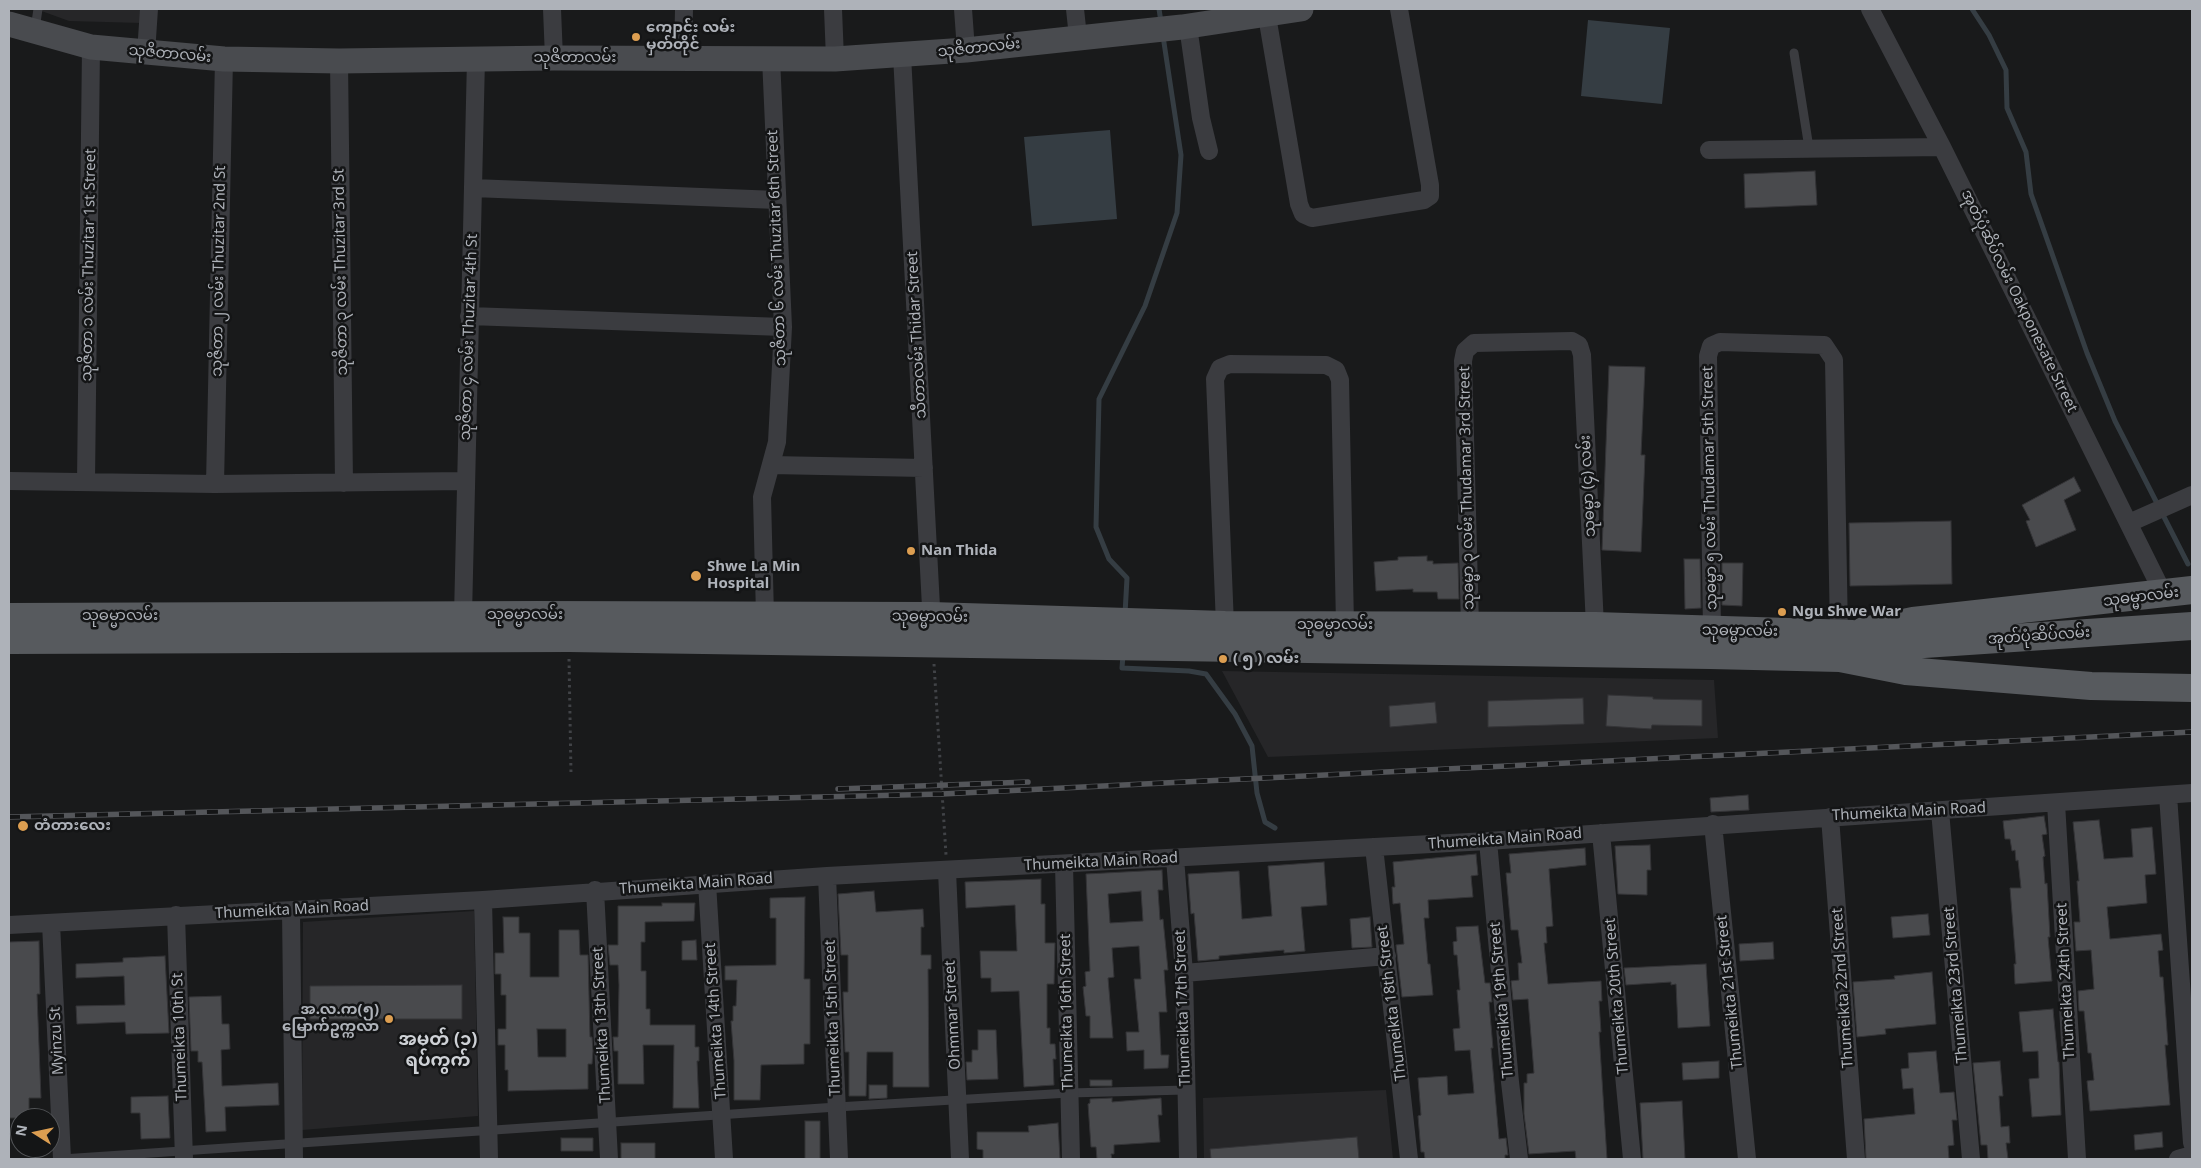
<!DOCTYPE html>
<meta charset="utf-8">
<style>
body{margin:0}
#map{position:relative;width:2201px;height:1168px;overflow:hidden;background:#191a1b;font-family:"Noto Sans",sans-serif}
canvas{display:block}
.frame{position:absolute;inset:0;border:10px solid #aeb2b9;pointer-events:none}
.north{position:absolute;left:10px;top:1108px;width:50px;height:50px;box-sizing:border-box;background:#141516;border:1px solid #525457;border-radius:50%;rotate:280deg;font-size:14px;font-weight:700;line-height:20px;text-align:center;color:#aeb2b9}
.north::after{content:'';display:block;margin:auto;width:18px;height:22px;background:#dc9e51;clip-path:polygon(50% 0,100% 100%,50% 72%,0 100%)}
</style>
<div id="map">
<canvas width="2201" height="1168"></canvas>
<div class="frame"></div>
<div class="north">N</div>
</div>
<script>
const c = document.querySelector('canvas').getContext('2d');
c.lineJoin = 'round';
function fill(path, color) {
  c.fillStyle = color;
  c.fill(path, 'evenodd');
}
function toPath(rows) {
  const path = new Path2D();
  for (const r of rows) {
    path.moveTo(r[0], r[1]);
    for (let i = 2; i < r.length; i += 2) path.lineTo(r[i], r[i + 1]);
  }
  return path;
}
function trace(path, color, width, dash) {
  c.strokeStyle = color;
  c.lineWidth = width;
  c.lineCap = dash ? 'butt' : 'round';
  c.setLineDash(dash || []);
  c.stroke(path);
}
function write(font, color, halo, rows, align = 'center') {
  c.font = font + ' "Noto Sans","Noto Sans Myanmar",sans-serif';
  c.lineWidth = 5;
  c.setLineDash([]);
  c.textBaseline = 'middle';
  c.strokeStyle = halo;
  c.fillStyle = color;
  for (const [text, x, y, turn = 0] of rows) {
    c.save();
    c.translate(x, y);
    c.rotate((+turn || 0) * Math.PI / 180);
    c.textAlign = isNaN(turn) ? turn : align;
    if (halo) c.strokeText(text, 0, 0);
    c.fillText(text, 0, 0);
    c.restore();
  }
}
const built = toPath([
 [36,9,141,9,142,23,69,21],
 [1222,671,1714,680,1718,738,1268,757],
 [474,911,478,1116,302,1130,303,922],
 [1386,1090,1393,1159,1204,1159,1203,1098]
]);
const water = toPath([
 [1588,20,1670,28,1662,104,1581,96],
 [1110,130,1117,219,1032,226,1024,137]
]);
const stream = toPath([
 [1159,9,1161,22],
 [1972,9,1989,35,2006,70,2007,108,2026,152,2031,194,2087,353,2115,421,2188,564],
 [1125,614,1127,578,1109,559,1096,527,1099,399,1145,306,1177,213,1181,155,1163,36],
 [1123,655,1122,668,1189,671,1206,674,1235,714,1252,746,1257,793,1265,822,1275,828]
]);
const building = toPath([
 [1815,171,1817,205,1745,208,1744,174,1815,171],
 [1609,366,1645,367,1641,455,1645,455,1641,552,1602,550,1609,366],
 [2074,477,2081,491,2064,500,2076,530,2036,547,2026,521,2030,520,2022,505,2074,477],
 [1951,521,1952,584,1850,586,1849,523,1951,521],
 [1427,556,1427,561,1433,561,1433,564,1458,563,1459,599,1438,599,1437,592,1413,592,1413,589,1376,591,1374,562,1398,560,1398,557,1427,556],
 [1684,559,1700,559,1701,608,1685,609,1684,559],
 [1722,563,1743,563,1742,606,1722,605,1722,563],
 [1608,695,1653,697,1653,699,1702,700,1702,726,1652,725,1651,729,1606,726,1608,695],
 [1583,698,1584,724,1488,727,1488,701,1583,698],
 [1435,702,1437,723,1390,727,1389,706,1435,702],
 [1748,795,1749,810,1711,812,1710,798,1748,795],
 [2044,816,2047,834,2042,835,2045,856,2043,857,2045,884,2047,883,2050,937,2048,937,2052,981,2015,984,2014,964,2016,964,2010,888,2021,888,2018,860,2016,861,2015,850,2012,851,2010,839,2005,839,2003,821,2044,816],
 [2099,820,2104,859,2133,857,2131,829,2152,827,2156,874,2145,875,2147,903,2107,907,2110,939,2161,934,2163,950,2158,951,2160,977,2163,977,2168,1045,2165,1045,2170,1105,2090,1111,2087,1081,2094,1080,2091,1053,2088,1053,2084,1011,2079,1011,2078,991,2094,989,2091,950,2076,951,2075,939,2074,922,2080,922,2077,881,2079,881,2073,822,2099,820],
 [1650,845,1651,870,1647,870,1647,895,1618,894,1615,846,1650,845],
 [1585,848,1586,865,1549,869,1553,926,1546,927,1547,943,1544,943,1548,984,1601,981,1602,1001,1599,1001,1601,1032,1599,1032,1607,1159,1576,1159,1575,1151,1529,1154,1524,1114,1524,1083,1527,1083,1527,1074,1534,1073,1528,999,1513,1000,1511,981,1519,980,1518,963,1522,963,1518,930,1511,930,1506,873,1511,873,1509,854,1585,848],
 [1476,854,1478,875,1471,876,1473,897,1428,900,1429,918,1424,918,1428,964,1430,964,1433,995,1402,997,1396,945,1404,944,1400,903,1393,904,1392,887,1395,887,1393,862,1476,854],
 [1324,862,1327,905,1301,907,1305,951,1284,953,1284,950,1219,956,1219,959,1198,961,1194,913,1191,914,1188,874,1239,871,1242,919,1272,916,1268,866,1324,862],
 [1162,870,1163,890,1158,890,1160,920,1163,919,1168,970,1164,970,1167,1012,1159,1012,1161,1055,1169,1055,1168,1068,1144,1069,1144,1050,1127,1051,1126,1032,1139,1032,1134,979,1141,979,1139,946,1112,948,1114,977,1108,978,1113,1038,1090,1038,1090,1016,1086,1016,1083,987,1086,986,1085,972,1090,971,1086,874,1162,870],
 [1141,891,1143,921,1110,923,1108,894,1141,891],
 [1041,879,1041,904,1045,904,1045,943,1055,943,1054,984,1047,984,1047,1028,1050,1028,1050,1044,1055,1044,1056,1059,1053,1059,1054,1085,1024,1087,1019,991,991,992,991,978,981,978,980,951,1017,951,1015,905,966,908,965,882,1041,879],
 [874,891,876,912,923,909,924,927,921,927,921,955,931,955,931,969,928,969,929,1087,893,1087,893,1052,867,1052,866,1096,849,1096,849,1052,845,1052,843,992,848,992,848,955,841,955,838,894,874,891],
 [805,897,804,979,810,979,810,1044,804,1044,804,1064,761,1065,760,1100,734,1100,734,1061,731,1021,733,1021,733,1006,736,1006,737,980,725,980,725,966,776,965,776,918,770,918,770,898,805,897],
 [662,903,695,903,694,921,645,922,645,942,641,942,641,971,646,971,646,1009,650,1009,650,1025,695,1025,695,1047,699,1047,699,1061,697,1061,699,1108,673,1108,674,1045,643,1045,644,1084,618,1084,618,1051,614,1051,613,1037,618,1037,619,985,618,965,610,965,608,945,618,945,618,906,662,906,662,903],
 [1928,914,1930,935,1893,938,1891,917,1928,914],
 [503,917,519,917,519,933,530,933,530,977,559,977,559,930,579,930,580,955,588,955,590,1037,592,1037,593,1051,592,1064,588,1064,588,1089,508,1091,508,1070,505,1070,505,1045,498,1045,498,1029,506,1029,506,995,501,995,501,974,495,974,495,953,504,953,503,917],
 [537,1029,566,1029,566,1057,538,1057,537,1029],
 [1370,917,1372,947,1352,948,1350,919,1370,917],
 [1478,926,1485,983,1490,983,1492,1002,1489,1002,1493,1048,1491,1048,1499,1139,1506,1138,1508,1155,1505,1155,1505,1159,1425,1159,1424,1152,1421,1152,1418,1116,1421,1115,1418,1078,1447,1076,1448,1095,1474,1093,1470,1050,1455,1051,1453,1029,1460,1028,1457,990,1460,990,1457,955,1454,955,1453,942,1457,941,1456,927,1478,926],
 [696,940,697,960,682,960,682,941,696,940],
 [39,941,40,994,37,994,41,1098,29,1098,29,1118,9,1118,9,942,39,941],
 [1773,942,1774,959,1740,961,1739,944,1773,942],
 [165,956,169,1033,126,1034,125,1022,77,1024,76,1006,125,1005,124,976,76,978,76,964,123,962,123,958,165,956],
 [1706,964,1710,1026,1678,1028,1676,984,1671,985,1671,982,1626,985,1624,968,1706,964],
 [1932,972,1936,1024,1885,1029,1886,1034,1857,1037,1853,982,1895,979,1894,976,1932,972],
 [462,985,462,1019,310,1019,310,986,462,985],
 [221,996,222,1024,229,1024,230,1049,221,1050,222,1086,278,1083,279,1105,225,1107,226,1131,206,1132,202,1062,198,1062,198,1051,191,1051,189,997,221,996],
 [2053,1009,2058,1062,2059,1062,2061,1115,2032,1117,2029,1079,2039,1078,2038,1051,2023,1052,2019,1012,2053,1009],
 [978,1030,996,1030,998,1079,967,1080,966,1062,972,1062,972,1050,978,1050,978,1030],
 [1936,1051,1940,1093,1954,1092,1957,1120,1952,1120,1954,1145,1948,1146,1949,1159,1866,1159,1864,1119,1915,1114,1913,1088,1903,1089,1901,1069,1909,1068,1908,1053,1936,1051],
 [1719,1061,1719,1078,1683,1080,1682,1063,1719,1061],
 [2000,1061,2003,1096,1999,1096,2001,1127,2009,1126,2010,1143,2006,1143,2008,1159,1988,1159,1987,1145,1981,1145,1973,1063,2000,1061],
 [1090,1080,1112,1080,1112,1086,1090,1086,1090,1080],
 [869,1085,887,1085,887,1098,869,1099,869,1085],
 [168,1096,170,1138,141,1139,140,1113,131,1113,131,1097,168,1096],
 [1112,1098,1112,1102,1161,1098,1162,1115,1158,1115,1160,1142,1114,1145,1114,1154,1111,1154,1112,1159,1097,1159,1096,1147,1091,1147,1088,1104,1090,1103,1090,1099,1112,1098],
 [1682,1101,1685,1159,1643,1159,1640,1103,1682,1101],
 [805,1121,820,1121,820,1159,805,1159,805,1121],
 [1058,1123,1060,1159,983,1159,983,1150,977,1149,977,1132,1029,1132,1028,1126,1058,1123],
 [2162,1132,2163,1147,2135,1150,2134,1135,2162,1132],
 [1357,1137,1359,1159,1211,1159,1210,1149,1357,1137],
 [561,1138,593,1138,593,1151,561,1151,561,1138],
 [621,1143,655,1143,655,1159,621,1159,621,1143]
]);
const path = toPath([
 [569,659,571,774],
 [934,664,946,855]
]);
const service = toPath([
 [35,29,38,9],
 [1794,53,1809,148],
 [62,1159,837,1107,1069,1093,1186,1090]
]);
const minor = toPath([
 [552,9,554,58],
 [833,9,835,59],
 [963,9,966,50],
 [1075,9,1078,37],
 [1870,9,1942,147,2164,595],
 [1267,16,1299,204,1303,214,1312,218,1424,200,1430,196,1430,185,1399,9],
 [1188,26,1201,118,1209,151],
 [146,53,149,9],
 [902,55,932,626],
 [683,59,684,9],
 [339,61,344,483],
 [1709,150,1942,147],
 [473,188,777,200],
 [469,316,783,327],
 [771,465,924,468],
 [9,481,215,484,464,481],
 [86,482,91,47],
 [215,484,224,59],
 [2129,523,2192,495],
 [463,616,476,59],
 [765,616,762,497,777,442,783,327,771,58],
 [1225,625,1215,379,1220,368,1230,364,1326,365,1336,370,1340,380,1345,625],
 [1470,626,1463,361,1465,351,1474,343,1572,341,1579,345,1582,355,1595,626],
 [1712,631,1708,356,1711,346,1720,342,1824,345,1834,360,1839,633],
 [2168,795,2192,1143],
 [2056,803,2077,1159],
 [1940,811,1971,1159],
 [1830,817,1856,1159],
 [1713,824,1747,1159],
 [1601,833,1632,1159],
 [1488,841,1510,1082,1519,1159],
 [1374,847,1409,1159],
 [1175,858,1184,973,1188,1159],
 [1064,864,1071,1159],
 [947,871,960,1159],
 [827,876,839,1159],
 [707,883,724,1159],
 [595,890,609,1159],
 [483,900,489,1159],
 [291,911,294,1159],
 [176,915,184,1159],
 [51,923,62,1159],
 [9,925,483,900,827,876,1488,841,2192,793],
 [1184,973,1387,956],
 [2178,1159,2192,1155]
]);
const secondary = toPath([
 [9,24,91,47,224,59,339,61,554,58,835,59,966,50,1182,27,1301,9]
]);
const primary = toPath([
 [9,617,537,615,931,616,1225,625,1595,626,1852,634,1909,645,2192,626],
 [1864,631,1913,621,2192,590],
 [9,640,569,638,1710,655,1840,658,1906,671,2091,686,2192,688]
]);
const rail = toPath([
 [838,789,1028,782],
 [9,817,942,794,2192,732]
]);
const markers = [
 [636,37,5,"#dc9e51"],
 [911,551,5,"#dc9e51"],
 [696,576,6,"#dc9e51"],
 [1782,612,5,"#dc9e51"],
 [1223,659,5,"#dc9e51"],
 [23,826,6,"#dc9e51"],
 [389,1019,5,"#dc9e51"]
];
const poiNames = [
 ["ကျောင်း လမ်း",646,28],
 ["မှတ်တိုင်",646,45],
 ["Nan Thida",921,551],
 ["Shwe La Min",707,567],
 ["Hospital",707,584],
 ["Ngu Shwe War",1792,612],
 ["( ၅ ) လမ်း",1233,659],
 ["တံတားလေး",34,826],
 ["အ.လ.က(၅)",379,1010,"right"],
 ["မြောက်ဥက္ကလာ",379,1027,"right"]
];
const streetNames = [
 ["သုဇိတာလမ်း",979,48,-6],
 ["သုဇိတာလမ်း",170,54,5],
 ["သုဇိတာလမ်း",575,58],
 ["သုဇိတာ ၆ လမ်း Thuzitar 6th Street",777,248,-92],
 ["သုဇိတာ ၁ လမ်း Thuzitar 1st Street",89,265,-89],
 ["သုဇိတာ ၂ လမ်း Thuzitar 2nd St",219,271,-89],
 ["သုဇိတာ ၃ လမ်း Thuzitar 3rd St",341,272,-91],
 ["အုတ်ပုံဆိပ်လမ်း Oakponesate Street",2019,301,64],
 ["သီတာလမ်း Thidar Street",917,335,-93],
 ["သုဇိတာ ၄ လမ်း Thuzitar 4th St",469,337,-88],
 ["သုဓမ္မာ (၄) လမ်း",1588,486,-93],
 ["သုဓမ္မာ ၃ လမ်း Thudamar 3rd Street",1467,488,-91],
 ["သုဓမ္မာ ၅ လမ်း Thudamar 5th Street",1710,488,-91],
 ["သုဓမ္မာလမ်း",2141,597,-7],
 ["သုဓမ္မာလမ်း",525,615],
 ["သုဓမ္မာလမ်း",120,616],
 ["သုဓမ္မာလမ်း",930,617,1],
 ["သုဓမ္မာလမ်း",1335,625],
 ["သုဓမ္မာလမ်း",1740,631,1],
 ["အုတ်ပုံဆိပ်လမ်း",2039,636,-4],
 ["Thumeikta Main Road",1909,812,-3],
 ["Thumeikta Main Road",1505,839,-4],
 ["Thumeikta Main Road",1101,862,-3],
 ["Thumeikta Main Road",696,884,-4],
 ["Thumeikta Main Road",292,910,-3],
 ["Thumeikta 24th Street",2066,981,-93],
 ["Thumeikta 23rd Street",1956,985,-95],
 ["Thumeikta 22nd Street",1843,988,-94],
 ["Thumeikta 21st Street",1730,992,-96],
 ["Thumeikta 20th Street",1617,996,-95],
 ["Thumeikta 19th Street",1502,1000,-95],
 ["Thumeikta 18th Street",1392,1003,-97],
 ["Thumeikta 17th Street",1183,1008,-92],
 ["Thumeikta 16th Street",1067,1012,-91],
 ["Ohmmar Street",953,1015,-93],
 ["Thumeikta 15th Street",833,1018,-92],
 ["Thumeikta 14th Street",716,1021,-94],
 ["Thumeikta 13th Street",602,1025,-93],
 ["Thumeikta 10th St",180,1037,-92],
 ["Myinzu St",57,1041,-93]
];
const quarterNames = [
 ["အမှတ် (၁)",438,1040],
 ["ရပ်ကွက်",438,1061]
];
fill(built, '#262628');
fill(water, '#353d43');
trace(stream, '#353d43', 5);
fill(building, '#494a4d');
trace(building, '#343437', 1);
trace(path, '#414347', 3, [2.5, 4]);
trace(service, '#3b3c40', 9);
trace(minor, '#3b3c40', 18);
trace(secondary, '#494b4f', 25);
trace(primary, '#575a5e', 28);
trace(rail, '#54565a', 5.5);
trace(rail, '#141516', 4, [11]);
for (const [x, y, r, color] of markers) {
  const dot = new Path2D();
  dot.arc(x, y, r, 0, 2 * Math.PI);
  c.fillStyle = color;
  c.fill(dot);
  trace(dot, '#141516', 2);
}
write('bold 15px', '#aeb2b9', '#141516', poiNames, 'left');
write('15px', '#aeb2b9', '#141516', streetNames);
write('bold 18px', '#ced1d6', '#141516', quarterNames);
</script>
